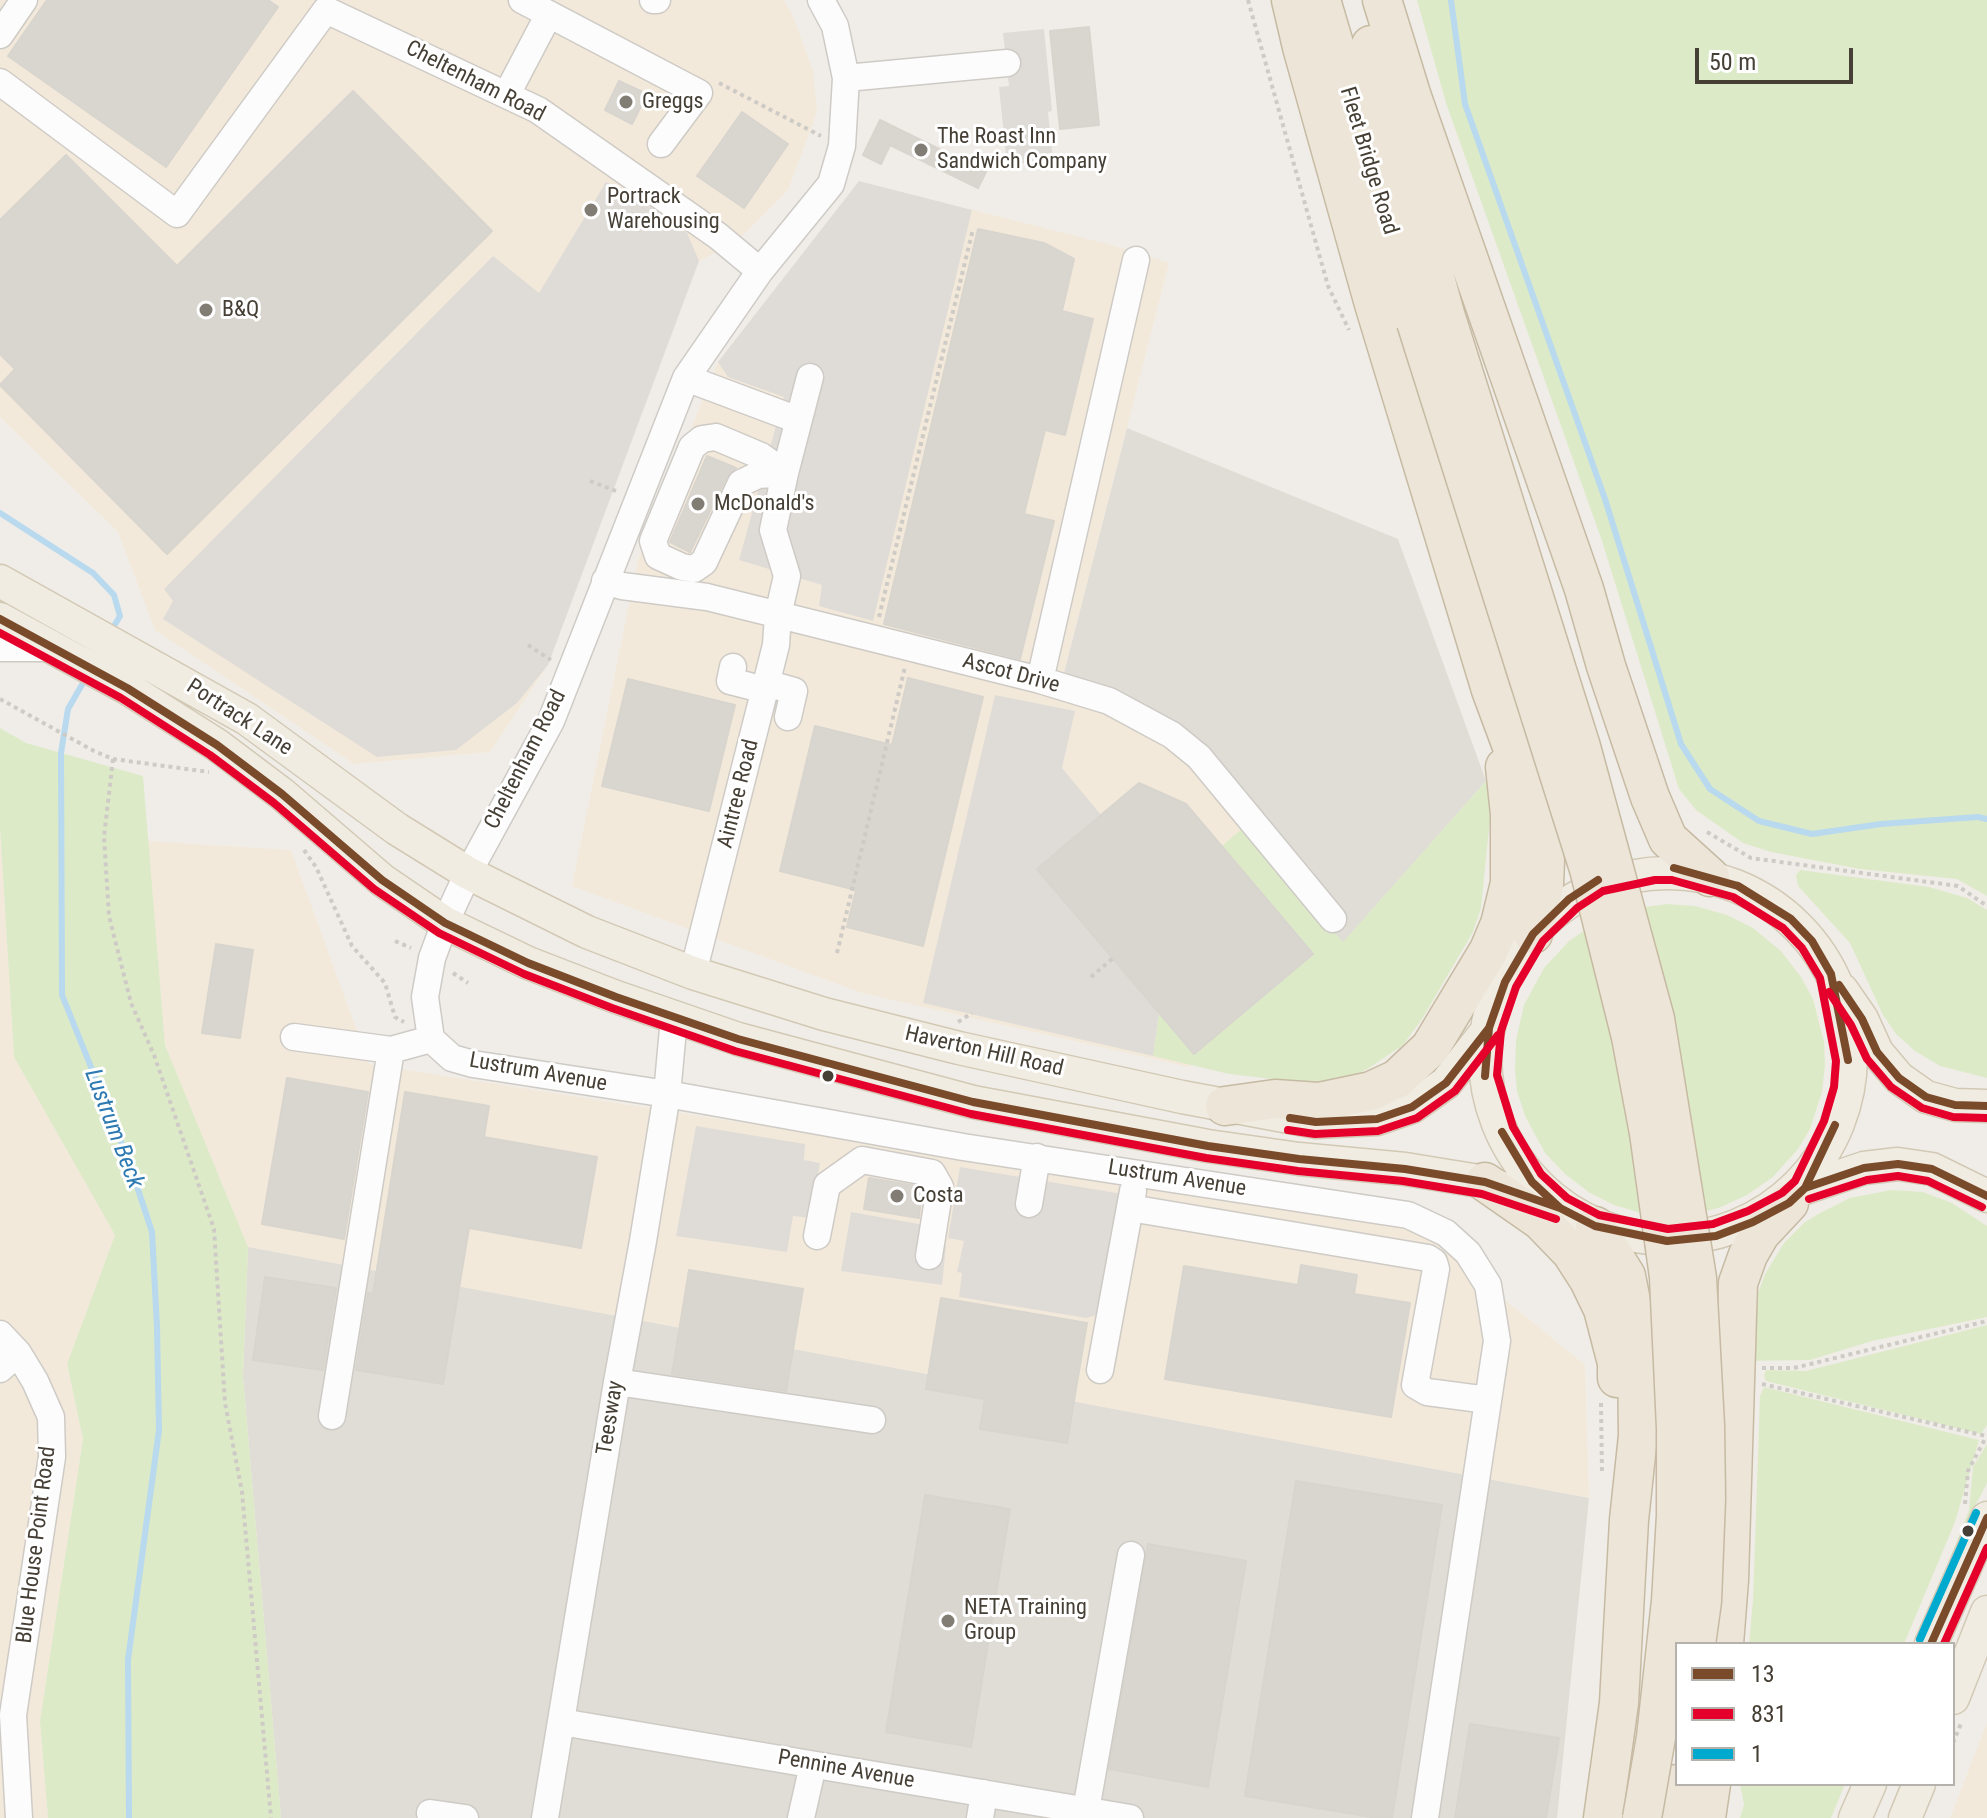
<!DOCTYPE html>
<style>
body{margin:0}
#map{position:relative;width:1987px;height:1818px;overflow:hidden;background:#f0ede8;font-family:"Roboto Condensed",sans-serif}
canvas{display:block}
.legend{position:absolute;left:1675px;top:1642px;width:280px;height:144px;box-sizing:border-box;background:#fff;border:2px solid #b5b2ae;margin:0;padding:10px 14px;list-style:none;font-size:24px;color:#453f35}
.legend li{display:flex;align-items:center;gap:16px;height:40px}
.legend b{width:40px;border:2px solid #b5b2ae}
.scale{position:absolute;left:1695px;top:48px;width:158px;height:36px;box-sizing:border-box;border:4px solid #453f35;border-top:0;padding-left:10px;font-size:24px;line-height:28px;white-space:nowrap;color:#453f35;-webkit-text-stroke:6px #fff;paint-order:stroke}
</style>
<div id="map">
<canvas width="1987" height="1818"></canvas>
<ul class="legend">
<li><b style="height:10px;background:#7a4b2a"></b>13</li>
<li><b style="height:10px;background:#e4002b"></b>831</li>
<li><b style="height:10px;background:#00a9ce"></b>1</li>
</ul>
<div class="scale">50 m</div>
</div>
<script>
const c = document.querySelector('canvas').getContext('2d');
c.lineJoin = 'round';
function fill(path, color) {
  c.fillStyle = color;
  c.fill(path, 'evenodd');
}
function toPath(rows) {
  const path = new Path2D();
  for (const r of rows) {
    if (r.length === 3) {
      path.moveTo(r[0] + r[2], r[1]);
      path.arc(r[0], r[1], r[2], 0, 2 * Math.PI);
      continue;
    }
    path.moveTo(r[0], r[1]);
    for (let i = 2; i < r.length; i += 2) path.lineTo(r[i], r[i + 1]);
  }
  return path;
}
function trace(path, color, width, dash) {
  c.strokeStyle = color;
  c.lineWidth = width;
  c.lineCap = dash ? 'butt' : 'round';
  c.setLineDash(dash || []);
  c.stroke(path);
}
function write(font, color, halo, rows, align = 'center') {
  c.font = font + ' "Roboto Condensed",sans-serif';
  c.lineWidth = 6;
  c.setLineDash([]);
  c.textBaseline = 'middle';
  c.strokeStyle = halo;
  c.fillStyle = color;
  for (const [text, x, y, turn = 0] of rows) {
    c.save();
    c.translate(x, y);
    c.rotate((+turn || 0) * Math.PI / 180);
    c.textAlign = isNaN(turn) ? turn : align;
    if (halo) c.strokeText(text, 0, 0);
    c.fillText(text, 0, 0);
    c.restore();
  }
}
const commercial = toPath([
 [0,0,784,0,793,16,813,71,817,112,788,190,736,242,699,261,548,665,490,752,354,764,155,630,118,532,0,417],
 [859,181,1111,245,1169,263,1063,677,1182,755,1343,943,1189,1067,862,993,572,886,638,560,718,362],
 [0,827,14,1057,115,1235,67,1364,83,1439,40,1721,48,1818,0,1818],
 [148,841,291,850,369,1064,1418,1229,1585,1365,1589,1498,248,1247,165,1045],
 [1987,1723,1987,1818,1950,1818]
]);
const industrial = toPath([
 [1127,428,1398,539,1486,781,1343,943,1182,755,1063,677],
 [248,1247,1589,1498,1557,1818,281,1818,243,1377]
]);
const green = toPath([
 [1417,0,1987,0,1987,896,1957,879,1860,869,1771,852,1743,843,1696,810,1679,789,1602,541,1446,103],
 [0,728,26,743,143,776,165,1045,248,1247,243,1377,281,1818,48,1818,40,1721,83,1439,67,1364,115,1235,14,1057,0,827],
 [1486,781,1492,799,1481,908,1473,932,1422,1019,1403,1045,1366,1070,1343,1079,1323,1081,1289,1081,1229,1074,1153,1056,1159,1012,1195,1054,1312,954,1222,846,1243,828,1343,942],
 [1800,870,1929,887,1967,898,1987,910,1987,1078,1940,1066,1915,1051,1896,1034,1883,1015,1850,943,1798,886,1796,875],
 [1667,904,1695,906,1727,915,1753,928,1781,951,1801,977,1813,999,1824,1042,1825,1065,1822,1092,1810,1129,1798,1149,1773,1177,1747,1195,1719,1208,1697,1213,1637,908],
 [1585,930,1618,1062,1641,1213,1614,1205,1590,1193,1565,1174,1545,1153,1525,1116,1517,1091,1515,1070,1516,1040,1524,1005,1544,968,1569,941],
 [1891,1190,1923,1192,1952,1203,1987,1226,1987,1317,1872,1341,1810,1360,1748,1361,1753,1307,1765,1274,1784,1243,1805,1222,1820,1213,1850,1198],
 [1987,1325,1987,1425,1981,1434,1766,1381,1764,1376,1766,1370,1806,1371],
 [1764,1387,1979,1440,1955,1522,1904,1644,1749,1644,1753,1600,1760,1396],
 [1987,1444,1987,1483,1973,1510,1945,1588,1940,1584,1969,1510,1973,1467],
 [1740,1784,1845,1784,1831,1818,1740,1818,1744,1804]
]);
const parking = toPath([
 [1044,29,1052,111,1048,112,1053,160,1007,165,999,87,1009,86,1003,33],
 [859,181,972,210,873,621,819,606,822,585,739,560,784,397,728,377,718,362],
 [606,182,642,201,687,233,699,261,548,665,517,703,456,750,377,757,163,619,173,601,164,589,493,256,539,293],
 [995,695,1075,711,1062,768,1101,815,1038,869,1159,1012,1153,1056,923,1003],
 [696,1126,805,1144,804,1160,820,1163,811,1218,793,1216,787,1252,676,1236],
 [960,1167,1123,1194,1103,1313,1086,1318,959,1297,962,1273,957,1272,964,1241,948,1238],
 [851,1212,925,1225,922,1243,946,1246,942,1285,841,1271]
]);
const stream = toPath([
 [1451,0,1465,104,1605,499,1681,744,1710,789,1759,821,1812,834,1881,824,1978,817,1987,819],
 [0,513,93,573,114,595,120,616,111,631],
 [87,676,68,709,61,753,62,995,128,1159,152,1232,157,1327,159,1430,128,1660,129,1818]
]);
const building = toPath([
 [47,0,268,0,278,7,166,167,8,56,47,0],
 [1089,27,1099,125,1060,129,1050,31,1089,27],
 [619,81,647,94,632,124,605,110,619,81],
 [353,91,492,231,167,554,0,385,15,369,0,354,0,220,66,155,177,266,353,91],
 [742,112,788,144,744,208,697,176,742,112],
 [880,120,986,172,978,188,890,145,881,164,863,155,880,120],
 [978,229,1044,243,1074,259,1062,311,1093,319,1065,435,1045,430,1024,514,1054,521,1020,659,884,624,978,229],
 [707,456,736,468,727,476,690,552,670,542,707,456],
 [908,678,983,697,923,946,847,927,856,890,780,871,815,726,892,745,908,678],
 [628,679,735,705,709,811,602,786,628,679],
 [1139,783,1186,804,1313,954,1194,1054,1037,869,1139,783],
 [216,944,253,950,240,1038,202,1033,216,944],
 [287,1078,368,1092,344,1239,262,1224,287,1078],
 [405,1092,489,1106,484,1137,597,1157,581,1248,469,1228,443,1384,356,1370,368,1293,373,1294,405,1092],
 [869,1178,922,1187,919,1218,864,1209,869,1178],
 [1301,1265,1357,1275,1354,1294,1410,1303,1391,1417,1165,1379,1184,1266,1298,1285,1301,1265],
 [689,1270,803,1289,786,1391,672,1374,689,1270],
 [265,1277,336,1288,323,1370,253,1360,265,1277],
 [941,1298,1087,1323,1067,1443,980,1429,985,1399,926,1389,941,1298],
 [1296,1481,1442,1505,1392,1818,1377,1818,1245,1796,1296,1481],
 [925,1495,1010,1509,971,1747,886,1732,925,1495],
 [1148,1544,1246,1561,1208,1787,1109,1769,1148,1544],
 [1470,1724,1559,1738,1546,1818,1455,1818,1470,1724]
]);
const path = toPath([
 [1248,0,1328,286,1349,330],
 [719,83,821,136],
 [590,481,616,491],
 [879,617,973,229],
 [528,645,551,660],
 [0,699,94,751,113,759,209,772],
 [113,759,104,837,109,916,131,1003,154,1055,214,1229,225,1403,242,1492,271,1818],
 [1707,832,1751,858,1958,886,1987,906],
 [304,850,316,867,352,946,385,983,395,1017,404,1022],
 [395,941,411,948],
 [837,953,905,667],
 [453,973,468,983],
 [1091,977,1113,958],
 [958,1022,972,1013],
 [1762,1368,1794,1368,1987,1321],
 [1762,1384,1986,1436],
 [1601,1403,1602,1474],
 [1965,1504,1968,1471,1986,1437],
 [1953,1743,1962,1721]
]);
const minor = toPath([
 [522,0,699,93,661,144],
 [653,0,657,0],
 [821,0,835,26,846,78,842,146,831,184,760,271,686,378,551,721,468,873,445,923,432,958,425,997,431,1039,452,1058,473,1064,667,1094,963,1147,1408,1215,1446,1233,1468,1253,1488,1285,1497,1341,1425,1818],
 [0,35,24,0],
 [846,78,1007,63],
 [0,82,177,214,326,10,538,110,718,236,760,271],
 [507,94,549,14],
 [686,378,798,420],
 [716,437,761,456,785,473,758,475,741,483,704,562,694,569,682,567,658,556,653,541,692,447,702,439,716,437],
 [605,581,622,586,707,597,1040,680,1109,701,1172,735,1199,757,1333,919],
 [0,648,53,648],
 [733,667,730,681,765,690],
 [1040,680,1136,260],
 [766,683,794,691,788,717],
 [693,973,776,645,778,615,787,576,773,530,785,473,810,377],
 [294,1037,391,1050,431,1039],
 [1029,1204,1037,1157],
 [1130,1208,1428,1258,1434,1262,1436,1269,1415,1385,1427,1392,1488,1400],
 [817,1236,827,1185,862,1160,932,1173,940,1187,929,1256],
 [0,1334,18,1353,35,1381,51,1417,52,1457,13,1715,19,1818],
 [0,1369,18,1353],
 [1100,1370,1133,1191],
 [617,1382,872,1420],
 [332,1416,391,1050],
 [561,1722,1130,1818],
 [1086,1810,1131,1555],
 [430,1813,465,1818],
 [545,1818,617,1382,643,1241,667,1094,674,1018],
 [801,1818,813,1765],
 [980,1818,984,1793]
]);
const major = toPath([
 [0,581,247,719,397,829,468,873,587,932,693,973,824,1014,959,1048,1182,1097,1316,1122,1377,1119,1412,1107,1446,1083,1489,1028],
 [0,619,127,688,217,745,282,794,382,880,445,923,528,963,616,997,738,1039,973,1102,1208,1146,1299,1159,1405,1169,1485,1182,1560,1208],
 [1668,1056,183],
 [1842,990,1862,1019,1877,1052,1899,1078,1926,1097,1955,1105,1987,1106],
 [1805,1188,1864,1168,1898,1164,1932,1169,1987,1196],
 [1931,1644,1987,1518],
 [1953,1698,1987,1612],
 [1855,1818,1870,1784],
 [1905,1818,1919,1784]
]);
const highway = toPath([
 [1291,0,1302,47,1374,304,1491,690,1540,822,1545,861,1544,885,1533,934],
 [1321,0,1416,322],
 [1382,0,1412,97,1584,589,1606,666,1650,797,1668,839,1710,877],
 [1371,45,1445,314],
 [1225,1106,1275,1099,1319,1102,1371,1091,1397,1079,1430,1048,1489,950,1500,924,1510,883,1510,814,1505,767],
 [1485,1182,1541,1221,1571,1252,1589,1280,1603,1309,1617,1363,1617,1378],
 [1595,1226,1626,1276,1634,1317,1637,1358,1638,1436,1629,1520,1619,1703,1603,1818],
 [1724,1644,1729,1580,1738,1283,1748,1255,1760,1234,1789,1203],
 [1671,1818,1677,1784],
 [1706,1818,1711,1784]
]);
const highwayBridge = toPath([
 [1445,314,1581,747,1655,1019,1697,1278,1705,1425,1706,1499,1702,1601,1696,1644],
 [1416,322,1589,869,1631,1037,1649,1133,1669,1277,1676,1428,1676,1516,1671,1601,1656,1737,1642,1818]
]);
const bus1 = toPath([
 [0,619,127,688,217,745,282,794,382,880,445,923,528,963,616,997,738,1039,973,1102,1208,1146,1299,1159,1405,1169,1485,1182,1560,1208],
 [1674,868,1738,886],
 [1674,868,1738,886],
 [1738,886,1791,919],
 [1738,886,1791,919],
 [1791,919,1812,941,1831,974],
 [1831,974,1848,1060],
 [1831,974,1848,1060],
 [1839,985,1862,1019,1877,1052,1899,1078,1926,1097,1955,1105,1987,1106],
 [1485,1076,1489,1028,1505,982,1533,934,1569,899,1598,880],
 [1290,1118,1316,1122,1377,1119,1412,1107,1446,1083,1489,1028],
 [1502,1132,1532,1182,1560,1208,1595,1226,1667,1241,1716,1236,1753,1222,1789,1203,1805,1188],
 [1805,1188,1835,1125],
 [1805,1188,1835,1125],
 [1805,1188,1864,1168,1898,1164,1932,1169,1987,1196],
 [1931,1644,1987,1518]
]);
const bus2 = toPath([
 [0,633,121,698,210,755,274,803,374,889,439,933,524,974,612,1008,735,1051,971,1114,1206,1158,1298,1171,1403,1181,1482,1194,1556,1219],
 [1655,880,1672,880,1733,897,1783,928,1802,948,1820,978,1836,1061,1834,1087,1824,1121,1795,1181,1782,1193,1748,1211,1713,1224,1668,1229,1599,1215,1567,1198,1541,1174,1513,1127,1497,1075,1501,1031,1516,987,1543,941,1577,908,1603,891,1655,880],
 [1829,992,1851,1025,1867,1059,1891,1087,1922,1108,1953,1117,1987,1118],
 [1288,1130,1315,1134,1378,1131,1417,1118,1455,1091,1498,1035],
 [1809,1199,1867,1180,1898,1176,1928,1181,1982,1207],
 [1944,1644,1987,1548]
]);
const bus3 = toPath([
 [1920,1639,1976,1513]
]);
const markers = [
 [626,102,8,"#817c74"],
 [921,150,8,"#817c74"],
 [591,210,8,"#817c74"],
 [206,310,8,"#817c74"],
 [698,504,8,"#817c74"],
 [828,1076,7,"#453f35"],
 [897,1196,8,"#817c74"],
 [1968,1531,7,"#453f35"],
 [948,1621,8,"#817c74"]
];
const streetNames = [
 ["Cheltenham Road",475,82,27],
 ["Fleet Bridge Road",1368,161,73],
 ["Ascot Drive",1011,674,15],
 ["Portrack Lane",239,718,33],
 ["Cheltenham Road",526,760,-63],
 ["Aintree Road",739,794,-76],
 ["Haverton Hill Road",984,1052,13],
 ["Lustrum Avenue",538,1073,10],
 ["Lustrum Avenue",1177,1179,9],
 ["Teesway",611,1418,-81],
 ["Blue House Point Road",37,1545,-83],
 ["Pennine Avenue",846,1770,10]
];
const poiNames = [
 ["Greggs",642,102],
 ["The Roast Inn",937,137],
 ["Sandwich Company",937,162],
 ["Portrack",607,197],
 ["Warehousing",607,222],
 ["B&Q",222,310],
 ["McDonald's",714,504],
 ["Costa",913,1196],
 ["NETA Training",964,1608],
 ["Group",964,1633]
];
const waterNames = [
 ["Lustrum Beck",113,1129,69]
];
fill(commercial, '#f3e9da');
fill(industrial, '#e0dcd6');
fill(green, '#ddeac8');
fill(parking, '#dfdcd8');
trace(stream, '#b8d9ee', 6);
fill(building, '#d9d6d0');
trace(building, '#d8d4ce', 2);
trace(minor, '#cecbc6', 29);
trace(major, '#d2c9b5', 35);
trace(highway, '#c7baa3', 41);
trace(path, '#cecbc6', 4, [4, 4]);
trace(minor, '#fdfcfc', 26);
trace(major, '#f1ece2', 32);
trace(highway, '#ece5d8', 38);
trace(highwayBridge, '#c7baa3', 41, []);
trace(highwayBridge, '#ece5d8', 38);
trace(bus1, '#7a4b2a', 8);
trace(bus2, '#e4002b', 8);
trace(bus3, '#00a9ce', 8);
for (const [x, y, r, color] of markers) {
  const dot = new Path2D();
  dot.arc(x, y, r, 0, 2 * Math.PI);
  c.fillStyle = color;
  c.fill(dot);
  trace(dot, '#fff', 3);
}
write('22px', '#453f35', '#fff', streetNames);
write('22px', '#453f35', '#fff', poiNames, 'left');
write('italic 24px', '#2d7ab2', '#fff', waterNames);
</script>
